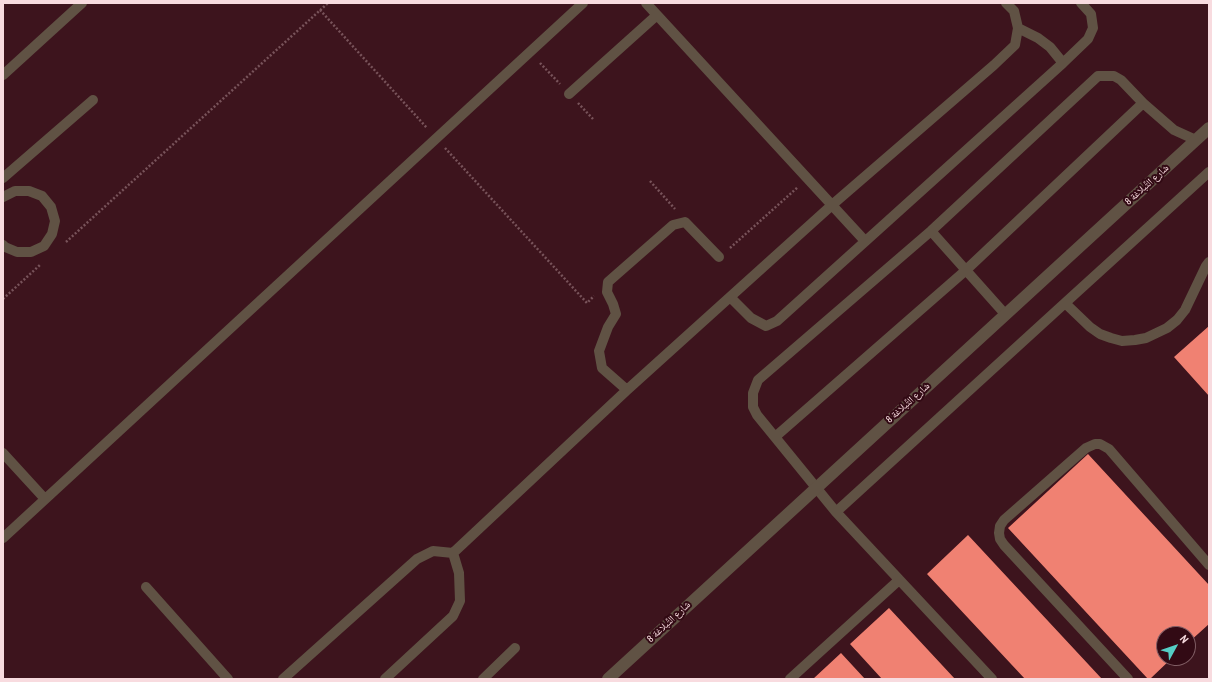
<!DOCTYPE html>
<meta charset="utf-8">
<style>
body{margin:0}
#map{position:relative;width:1212px;height:682px;overflow:hidden;background:#3d141d;font-family:"Archivo Narrow",sans-serif}
canvas{display:block}
.frame{position:absolute;inset:0;border:4px solid #f8dbdf;pointer-events:none}
.north{position:absolute;left:1156px;top:626px;width:40px;height:40px;box-sizing:border-box;background:#320a14;border:1px solid #815e65;border-radius:50%;rotate:50deg;font-size:11px;font-weight:700;line-height:16px;text-align:center;color:#f8dbdf}
.north::after{content:'';display:block;margin:auto;width:14px;height:18px;background:#55cec5;clip-path:polygon(50% 0,100% 100%,50% 72%,0 100%)}
</style>
<div id="map">
<canvas width="1212" height="682"></canvas>
<div class="frame"></div>
<div class="north">N</div>
</div>
<script>
const c = document.querySelector('canvas').getContext('2d');
c.lineJoin = 'round';
function fill(path, color) {
  c.fillStyle = color;
  c.fill(path, 'evenodd');
}
function toPath(rows) {
  const path = new Path2D();
  for (const r of rows) {
    path.moveTo(r[0], r[1]);
    for (let i = 2; i < r.length; i += 2) path.lineTo(r[i], r[i + 1]);
  }
  return path;
}
function trace(path, color, width, dash) {
  c.strokeStyle = color;
  c.lineWidth = width;
  c.lineCap = dash ? 'butt' : 'round';
  c.setLineDash(dash || []);
  c.stroke(path);
}
function write(font, color, halo, rows, align = 'center') {
  c.font = font + ' "Archivo Narrow","Noto Naskh Arabic",sans-serif';
  c.lineWidth = 4;
  c.setLineDash([]);
  c.textBaseline = 'middle';
  c.strokeStyle = halo;
  c.fillStyle = color;
  for (const [text, x, y, turn = 0] of rows) {
    c.save();
    c.translate(x, y);
    c.rotate((+turn || 0) * Math.PI / 180);
    c.textAlign = isNaN(turn) ? turn : align;
    if (halo) c.strokeText(text, 0, 0);
    c.fillText(text, 0, 0);
    c.restore();
  }
}
const building = toPath([
 [1209,326,1209,396,1174,357],
 [1088,454,1209,585,1209,624,1188,643,1188,634,1164,634,1164,658,1172,658,1150,679,1148,679,1008,528],
 [968,535,1102,679,1025,679,927,574],
 [889,608,955,679,882,679,850,644],
 [841,653,865,679,813,679]
]);
const path = toPath([
 [320,10,427,128],
 [540,63,560,84],
 [578,103,593,119],
 [445,148,587,303,594,296],
 [650,181,675,209],
 [66,242,328,3],
 [730,248,798,187],
 [3,299,41,264]
]);
const service = toPath([
 [646,3,865,241],
 [1018,28,1038,38,1050,47,1063,63],
 [3,75,82,3],
 [569,94,657,15],
 [1209,172,1065,303,1090,327,1100,334,1111,338,1122,341,1135,340,1146,338,1167,328,1177,320,1185,310,1206,266,1209,262],
 [3,178,93,100],
 [3,197,15,191,29,191,42,196,51,207,55,221,52,234,44,246,31,252,17,252,5,247,3,245],
 [931,231,1005,314],
 [730,297,751,318,766,326,777,321,1063,63,1088,39,1093,28,1091,14,1081,3],
 [627,390,602,368,599,351,608,327,616,314,613,304,607,292,608,282,673,225,685,222,719,257],
 [775,437,965,271,1143,103],
 [3,453,45,499],
 [836,512,1065,303],
 [3,538,583,3],
 [146,587,228,679],
 [283,679,417,559,433,551,453,553],
 [385,679,453,616,460,601,459,573,453,553,627,390,730,297,832,205,994,65,1015,45,1018,28,1014,11,1006,3],
 [483,679,515,648],
 [790,679,899,580],
 [992,679,836,512,757,415,753,407,753,393,758,380,931,231,1098,76,1114,76,1121,80,1143,103,1174,130,1196,140],
 [1128,679,1004,545,1000,539,999,533,1000,526,1004,520,1086,448,1095,444,1100,444,1109,449,1209,565]
]);
const minor = toPath([
 [608,679,1209,128]
]);
const streetNames = [
 ["شارع التِّبلاغة 8",1147,185,-42],
 ["شارع التِّبلاغة 8",908,403,-42],
 ["شارع التِّبلاغة 8",669,622,-43]
];
fill(building, '#f08172');
trace(path, '#78535a', 2.5, [2, 2]);
trace(service, '#605244', 10);
trace(minor, '#605244', 12);
write('10px', '#f8dbdf', '#320a14', streetNames);
</script>
